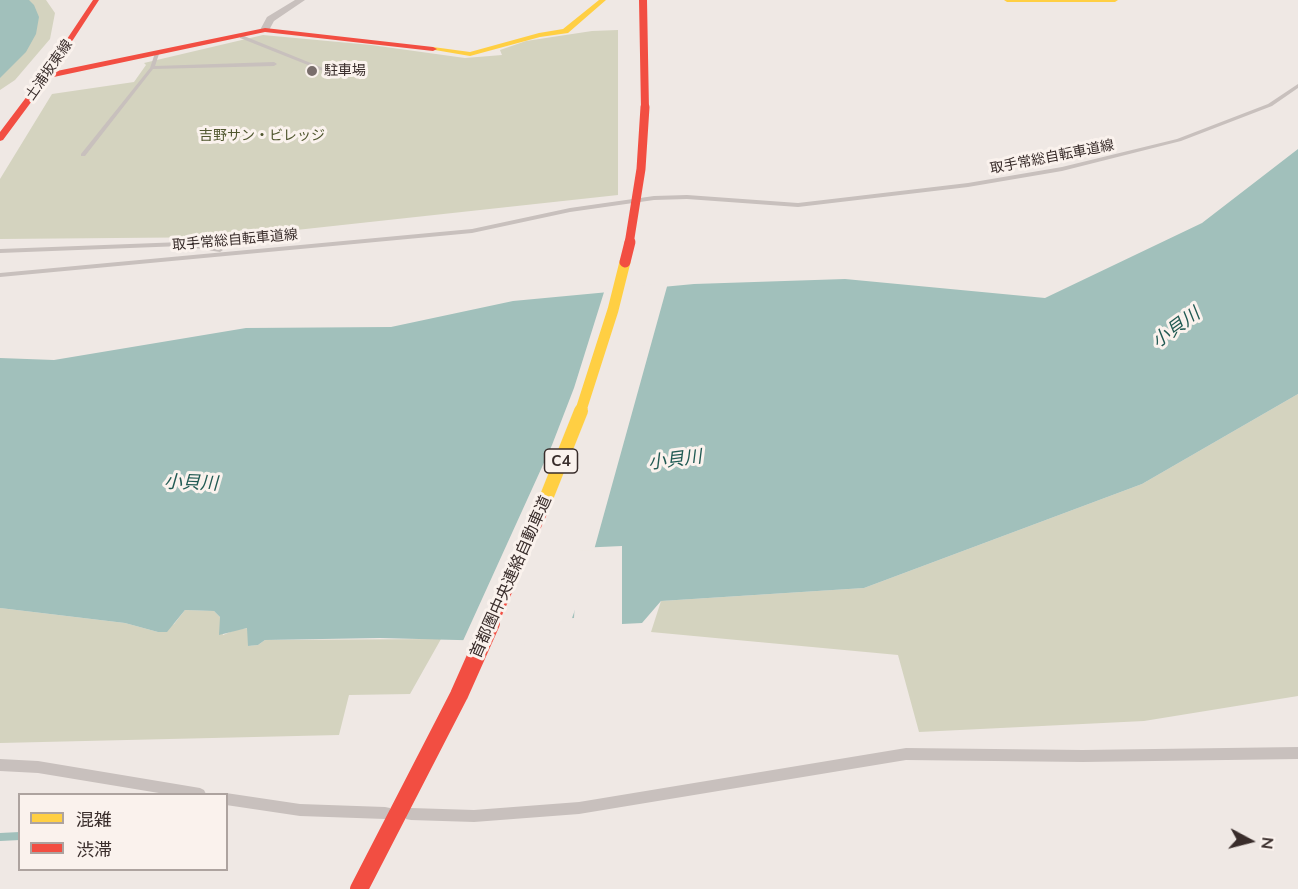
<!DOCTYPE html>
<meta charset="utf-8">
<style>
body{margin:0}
#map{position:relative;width:1298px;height:889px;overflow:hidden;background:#efe8e4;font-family:Mulish,"Noto Sans JP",sans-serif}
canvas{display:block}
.legend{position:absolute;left:18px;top:793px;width:210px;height:78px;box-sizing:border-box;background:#faf2ed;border:2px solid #ada39f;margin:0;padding:8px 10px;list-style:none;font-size:18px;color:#392d2b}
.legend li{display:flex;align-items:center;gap:12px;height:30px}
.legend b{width:30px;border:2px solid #ada39f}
.north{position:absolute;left:1220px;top:811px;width:60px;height:60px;-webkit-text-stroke:4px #faf2ed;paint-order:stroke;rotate:97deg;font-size:16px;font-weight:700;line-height:24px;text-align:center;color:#392d2b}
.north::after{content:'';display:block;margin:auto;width:21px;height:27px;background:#392d2b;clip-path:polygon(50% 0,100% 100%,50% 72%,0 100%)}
</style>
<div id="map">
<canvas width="1298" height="889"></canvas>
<ul class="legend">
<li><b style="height:8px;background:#ffcf43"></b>混雑</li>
<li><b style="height:8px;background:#f24e42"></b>渋滞</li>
</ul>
<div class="north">N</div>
</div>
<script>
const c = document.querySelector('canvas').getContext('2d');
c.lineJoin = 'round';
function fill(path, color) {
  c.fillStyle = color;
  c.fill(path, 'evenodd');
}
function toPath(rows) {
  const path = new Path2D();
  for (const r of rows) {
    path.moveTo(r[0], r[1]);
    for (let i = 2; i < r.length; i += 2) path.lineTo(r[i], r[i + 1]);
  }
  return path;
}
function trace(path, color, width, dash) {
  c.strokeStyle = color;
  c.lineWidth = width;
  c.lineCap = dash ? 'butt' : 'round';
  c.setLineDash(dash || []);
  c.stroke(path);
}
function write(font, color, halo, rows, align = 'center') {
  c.font = font + ' Mulish,"Noto Sans JP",sans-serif';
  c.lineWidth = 6;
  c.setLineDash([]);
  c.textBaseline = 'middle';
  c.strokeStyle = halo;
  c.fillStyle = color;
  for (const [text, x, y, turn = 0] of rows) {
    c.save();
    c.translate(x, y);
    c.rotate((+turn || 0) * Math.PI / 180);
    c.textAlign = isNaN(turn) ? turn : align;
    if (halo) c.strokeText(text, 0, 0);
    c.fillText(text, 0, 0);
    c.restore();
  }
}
const green = toPath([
 [0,0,46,0,55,13,50,39,15,80,0,90],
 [618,30,618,195,232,237,0,239,0,179,52,94,134,82,146,65,144,63,263,35,371,45,465,58,502,55,500,50,526,41,592,31],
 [1298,394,1298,696,1144,721,919,732,898,655,651,632,661,601,864,588,1142,484],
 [0,608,125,623,158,632,174,624,185,610,214,611,220,617,223,635,235,630,248,628,248,646,258,645,265,640,441,639,410,694,349,695,339,735,0,743]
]);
const water = toPath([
 [0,0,29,0,34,5,39,17,36,34,26,52,0,78],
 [1298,149,1298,394,1142,484,864,588,661,601,642,623,622,624,622,546,578,548,574,618,553,619,541,617,535,642,380,638,265,640,258,645,248,646,247,628,219,635,220,617,214,611,185,610,167,632,158,632,125,623,0,608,0,358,54,360,246,328,391,327,513,301,694,284,845,279,1045,298,1202,223]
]);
const pier = toPath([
 [668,283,594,550,580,551,578,601,571,621,553,622,543,620,537,645,462,643,552,445,574,388,605,289]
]);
const stream = toPath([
 [0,837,20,836]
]);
const lane = toPath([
 [240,36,244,36,338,74,333,75,240,38,240,36],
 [155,53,159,54,155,66,274,62,277,64,274,66,153,69,85,156,81,156,81,154,150,68,155,53],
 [1298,84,1298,88,1272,106,1181,141,1062,171,968,187,798,207,687,199,654,200,570,212,472,233,0,277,0,273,472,229,570,208,654,196,687,195,798,203,968,183,1062,167,1177,139,1268,104,1298,84],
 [182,242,220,248,223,250,220,252,182,246,0,253,0,249,182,242],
 [1298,747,1298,759,1083,762,906,760,579,814,474,822,411,820,406,819,405,814,406,809,411,808,474,810,579,802,906,748,1083,750,1298,747],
 [0,759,38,761,200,788,204,790,206,794,165,794,38,773,0,771,0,759],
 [226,793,300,804,385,807,390,808,391,813,390,818,385,819,300,816,226,805,226,794,222,794,226,793]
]);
const street = toPath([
 [295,0,305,0,274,21,268,32,262,32,260,30,267,17,295,0]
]);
const slow = toPath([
 [599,0,606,0,568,33,540,37,470,56,429,49,433,47,470,52,539,33,563,29,599,0],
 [1004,0,1118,0,1115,2,1007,2,1004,0]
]);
const jam = toPath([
 [93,0,99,0,52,72,265,28,433,47,437,49,433,51,265,32,49,78,3,140,0,141,0,132,43,75,93,0]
]);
const slowBridgeFar1 = toPath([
 [580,413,613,310,625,262]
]);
const slowBridge = toPath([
 [543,506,581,411]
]);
const jamBridgeFar4 = toPath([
 [643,0,645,109]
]);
const jamBridgeFar3 = toPath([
 [629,244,641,169,645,107]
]);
const jamBridgeFar2 = toPath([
 [625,262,630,242]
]);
const jamBridgeFar1 = toPath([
 [490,625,543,506]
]);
const jamBridge = toPath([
 [359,889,459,695,491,623]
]);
const markers = [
 [312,71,6,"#796e6c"]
];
const farStreetnames = [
 ["土浦坂東線",49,70,-55],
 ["取手常総自転車道線",1052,157,-11],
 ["取手常総自転車道線",235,240,-5]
];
const farPoinames = [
 ["駐車場",324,71]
];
const farParknames = [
 ["吉野サン・ビレッジ",262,136]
];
const shields = [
 [561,461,33]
];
const shieldNames = [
 ["C4",561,461]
];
const streetNames = [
 ["首都圏中央連絡自動車道",511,577,-66]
];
const waterNames = [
 ["小貝川",1176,328,-36],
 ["小貝川",675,460,-7],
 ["小貝川",191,483,2]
];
fill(green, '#d4d3bf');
fill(water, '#a1c0bb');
fill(pier, '#efe8e4');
trace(stream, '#a1c0bb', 8);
fill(lane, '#c8c0bd');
fill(street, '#c8c0bd');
fill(slow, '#ffcf43');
fill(jam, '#f24e42');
trace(slowBridgeFar1, '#ffcf43', 11);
trace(slowBridge, '#ffcf43', 14);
trace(jamBridgeFar4, '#f24e42', 8);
trace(jamBridgeFar3, '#f24e42', 9);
trace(jamBridgeFar2, '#f24e42', 11);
trace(jamBridgeFar1, '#f24e42', 14);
trace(jamBridge, '#f24e42', 18);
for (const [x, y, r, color] of markers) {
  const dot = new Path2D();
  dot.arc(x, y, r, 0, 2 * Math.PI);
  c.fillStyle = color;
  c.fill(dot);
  trace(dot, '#faf2ed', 2);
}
write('14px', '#392d2b', '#faf2ed', farStreetnames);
write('14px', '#392d2b', '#faf2ed', farPoinames, 'left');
write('14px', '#50572f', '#faf2ed', farParknames);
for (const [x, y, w] of shields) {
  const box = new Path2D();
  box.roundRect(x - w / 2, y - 12, w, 24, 4.5);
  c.fillStyle = '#faf2ed';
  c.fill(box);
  trace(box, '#392d2b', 1.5);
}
write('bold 15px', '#392d2b', null, shieldNames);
write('16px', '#392d2b', '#faf2ed', streetNames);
write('italic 18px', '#215a53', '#faf2ed', waterNames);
</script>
